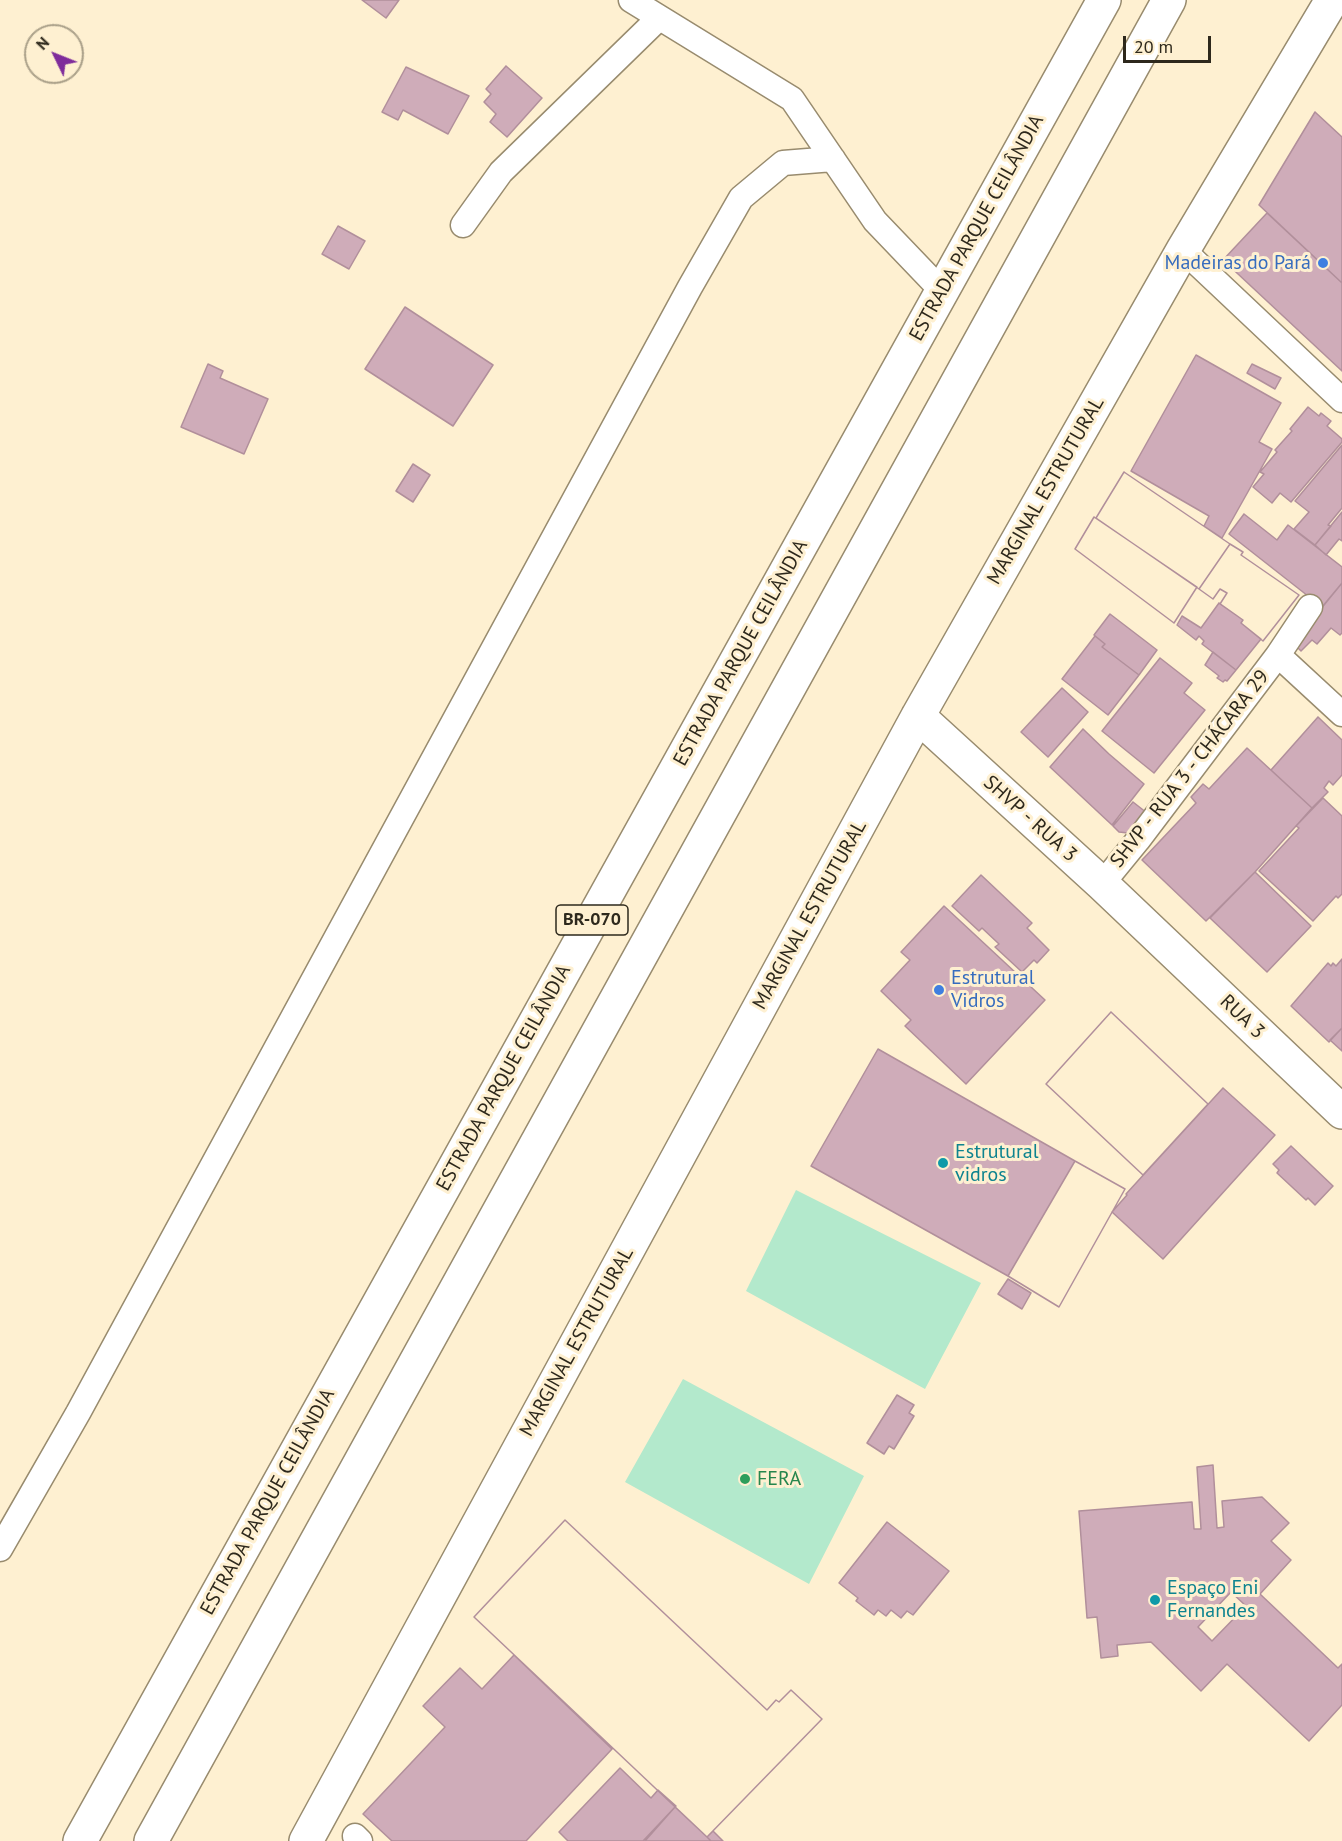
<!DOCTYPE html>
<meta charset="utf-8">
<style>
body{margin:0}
#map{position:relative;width:1342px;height:1841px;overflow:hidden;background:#fef0d1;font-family:"PT Sans",sans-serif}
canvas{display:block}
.north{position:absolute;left:24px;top:24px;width:60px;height:60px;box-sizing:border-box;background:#fef0d1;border:2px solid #aaa089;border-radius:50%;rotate:313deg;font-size:16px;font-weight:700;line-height:24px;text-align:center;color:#2d281c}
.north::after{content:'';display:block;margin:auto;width:21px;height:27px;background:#7f2c9b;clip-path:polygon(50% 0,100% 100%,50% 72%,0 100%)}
.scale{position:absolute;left:1123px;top:36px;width:88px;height:27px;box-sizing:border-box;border:3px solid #2d281c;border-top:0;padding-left:8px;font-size:18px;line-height:21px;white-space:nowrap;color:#2d281c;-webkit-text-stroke:4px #fef0d1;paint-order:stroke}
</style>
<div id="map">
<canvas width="1342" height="1841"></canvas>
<div class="north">N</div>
<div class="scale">20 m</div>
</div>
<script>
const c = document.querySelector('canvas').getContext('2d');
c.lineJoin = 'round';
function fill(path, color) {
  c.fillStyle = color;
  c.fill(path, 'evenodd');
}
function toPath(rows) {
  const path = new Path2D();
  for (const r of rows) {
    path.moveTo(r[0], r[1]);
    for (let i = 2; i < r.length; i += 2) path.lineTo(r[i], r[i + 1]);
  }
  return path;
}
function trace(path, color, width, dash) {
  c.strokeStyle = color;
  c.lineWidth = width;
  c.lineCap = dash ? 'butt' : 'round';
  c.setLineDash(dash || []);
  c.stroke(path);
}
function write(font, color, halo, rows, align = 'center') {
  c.font = font + ' "PT Sans",sans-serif';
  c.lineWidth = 6;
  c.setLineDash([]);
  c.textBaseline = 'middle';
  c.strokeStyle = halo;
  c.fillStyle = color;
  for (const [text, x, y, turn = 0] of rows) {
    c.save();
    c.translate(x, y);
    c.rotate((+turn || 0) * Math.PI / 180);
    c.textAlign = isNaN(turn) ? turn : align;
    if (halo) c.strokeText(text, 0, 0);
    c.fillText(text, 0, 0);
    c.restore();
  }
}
const green = toPath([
 [796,1190,981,1283,925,1389,746,1291],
 [683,1379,864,1476,809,1584,625,1482]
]);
const building = toPath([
 [362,0,399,0,386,18,362,0],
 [506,66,542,98,507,137,490,122,496,114,484,102,491,94,486,89,506,66],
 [406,67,469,96,448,134,403,110,398,120,382,112,406,67],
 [1315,112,1342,137,1342,283,1259,205,1315,112],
 [1267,213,1342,283,1342,371,1223,260,1267,213],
 [338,226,365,241,349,269,322,254,338,226],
 [405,307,493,365,453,426,365,369,405,307],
 [1196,355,1281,403,1259,442,1272,449,1222,538,1204,526,1209,516,1131,471,1196,355],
 [208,364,223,371,220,378,268,399,244,454,181,427,208,364],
 [1252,364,1281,378,1275,389,1247,373,1252,364],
 [1308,407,1319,416,1321,413,1331,421,1327,426,1342,439,1342,442,1291,502,1280,493,1272,503,1253,487,1264,474,1260,472,1277,452,1275,450,1292,431,1290,429,1308,407],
 [1342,445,1342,508,1328,525,1331,526,1315,545,1294,529,1309,512,1295,501,1342,445],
 [413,464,430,475,413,502,396,491,413,464],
 [1124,472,1230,544,1199,589,1096,518,1124,472],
 [1124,472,1230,544,1199,589,1096,518,1124,472],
 [1342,512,1342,541,1339,539,1326,555,1315,545,1342,512],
 [1244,514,1277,540,1288,525,1342,567,1342,583,1322,607,1229,534,1244,514],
 [1094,517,1197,587,1174,623,1075,549,1094,517],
 [1094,517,1197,587,1174,623,1075,549,1094,517],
 [1230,544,1243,552,1241,555,1299,595,1263,641,1241,623,1243,620,1220,604,1227,593,1220,589,1213,599,1199,589,1230,544],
 [1230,544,1243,552,1241,555,1299,595,1263,641,1241,623,1243,620,1220,604,1227,593,1220,589,1213,599,1199,589,1230,544],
 [1342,583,1342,633,1340,635,1331,628,1317,644,1312,640,1301,651,1293,643,1342,583],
 [1219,603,1243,620,1241,623,1261,639,1236,670,1202,644,1204,641,1199,636,1196,640,1177,625,1182,616,1201,628,1219,603],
 [1110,614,1157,650,1139,675,1102,647,1105,644,1094,635,1110,614],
 [1095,636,1105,644,1102,647,1139,675,1108,715,1062,679,1095,636],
 [1213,652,1236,670,1227,681,1225,680,1223,682,1217,678,1219,676,1205,665,1213,652],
 [1160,658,1192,683,1184,693,1205,710,1154,773,1102,731,1160,658],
 [1062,688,1088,712,1048,757,1021,732,1062,688],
 [1318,717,1342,740,1342,775,1333,785,1329,781,1324,788,1328,792,1312,808,1271,770,1318,717],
 [1083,729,1109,754,1144,784,1112,825,1050,767,1083,729],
 [1247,748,1312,808,1255,872,1206,921,1142,860,1196,803,1191,797,1203,784,1209,789,1247,748],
 [1323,798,1342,816,1342,894,1338,898,1336,896,1313,921,1259,871,1299,828,1296,826,1323,798],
 [1133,802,1147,813,1134,829,1128,833,1119,832,1113,826,1133,802],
 [1255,872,1311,926,1267,972,1210,918,1255,872],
 [981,875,1032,923,1027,928,1049,950,1037,963,1034,960,1022,972,995,947,999,944,982,928,979,931,952,906,981,875],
 [944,906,1045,1000,966,1084,905,1026,911,1020,881,991,910,960,901,952,944,906],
 [1342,959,1342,1028,1329,1042,1291,1006,1328,963,1331,966,1333,963,1336,966,1342,959],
 [1111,1012,1208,1104,1143,1175,1046,1084,1111,1012],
 [1111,1012,1208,1104,1143,1175,1046,1084,1111,1012],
 [1342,1028,1342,1051,1330,1040,1342,1028],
 [878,1049,1075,1161,1008,1276,811,1166,878,1049],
 [1223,1088,1275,1135,1163,1259,1112,1212,1127,1195,1126,1194,1223,1088],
 [1291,1146,1333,1186,1315,1205,1308,1198,1306,1200,1277,1173,1279,1170,1273,1164,1291,1146],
 [1075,1161,1125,1189,1059,1307,1008,1276,1075,1161],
 [1075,1161,1125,1189,1059,1307,1008,1276,1075,1161],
 [1008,1279,1031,1293,1022,1309,998,1294,1008,1279],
 [897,1395,914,1405,909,1413,914,1416,894,1449,889,1446,884,1454,867,1443,897,1395],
 [1213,1465,1217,1528,1224,1527,1222,1501,1262,1497,1289,1523,1271,1541,1291,1560,1260,1594,1338,1668,1342,1664,1342,1705,1309,1741,1227,1664,1201,1691,1151,1642,1117,1645,1118,1656,1101,1658,1097,1617,1087,1618,1079,1511,1192,1502,1194,1529,1201,1529,1197,1467,1213,1465],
 [1231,1592,1246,1606,1212,1641,1198,1627,1231,1592],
 [565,1520,767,1710,776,1700,779,1702,791,1690,822,1719,707,1837,474,1617,565,1520],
 [565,1520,767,1710,776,1700,779,1702,791,1690,822,1719,707,1837,474,1617,565,1520],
 [887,1522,949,1571,913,1615,907,1611,901,1618,891,1610,886,1616,878,1610,874,1615,856,1601,858,1598,839,1583,887,1522],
 [514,1655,612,1749,526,1841,392,1841,363,1814,445,1727,423,1706,460,1668,482,1689,514,1655],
 [620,1768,651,1798,658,1790,676,1806,643,1841,568,1841,559,1832,620,1768],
 [675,1807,707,1837,711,1841,645,1841,675,1807],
 [713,1831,723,1841,711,1841,707,1837,713,1831]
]);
const minor = toPath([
 [631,0,792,99,875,221,942,291],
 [463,225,501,172,659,18],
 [1183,250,1342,400],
 [1278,655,1342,714],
 [1102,884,1138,840,1278,655,1310,607],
 [0,1549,78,1413,690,287,741,198,783,163,833,159],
 [355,1836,360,1841]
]);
const secondary = toPath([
 [918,716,1102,884,1342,1112],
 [306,1841,918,716,1183,250,1332,0]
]);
const motorway = toPath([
 [80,1841,1104,0],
 [151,1841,1169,0]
]);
const markers = [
 [1323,263,6,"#3f7fe0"],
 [939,990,6,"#3f7fe0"],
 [943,1163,6,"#0f9aa8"],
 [745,1479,6,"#2e9e5b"],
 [1155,1600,6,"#0f9aa8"]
];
const shields = [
 [592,920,72]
];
const shieldNames = [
 ["BR-070",592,920]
];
const streetNames = [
 ["ESTRADA PARQUE CEILÂNDIA",977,228,-61],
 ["MARGINAL ESTRUTURAL",1046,491,-60],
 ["ESTRADA PARQUE CEILÂNDIA",741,653,-61],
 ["SHVP - RUA 3 - CHÁCARA 29",1190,769,-52],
 ["SHVP - RUA 3",1030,819,42],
 ["MARGINAL ESTRUTURAL",810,915,-61],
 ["RUA 3",1242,1017,44],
 ["ESTRADA PARQUE CEILÂNDIA",504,1078,-61],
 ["MARGINAL ESTRUTURAL",577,1342,-61],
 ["ESTRADA PARQUE CEILÂNDIA",268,1502,-61]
];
const shopNames = [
 ["Madeiras do Pará",1311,263],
 ["Estrutural",951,978,"left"],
 ["Vidros",951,1001,"left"]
];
const cultureNames = [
 ["Estrutural",955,1152],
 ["vidros",955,1175],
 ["Espaço Eni",1167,1588],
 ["Fernandes",1167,1611]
];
const leisureNames = [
 ["FERA",757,1479]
];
fill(green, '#b3e9cc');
fill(building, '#cfacb9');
trace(building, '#b18f9b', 1.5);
trace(minor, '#988b6e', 27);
trace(secondary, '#988b6e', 36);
trace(motorway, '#988b6e', 36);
trace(minor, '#fff', 24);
trace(secondary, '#fff', 33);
trace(motorway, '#fff', 33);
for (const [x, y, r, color] of markers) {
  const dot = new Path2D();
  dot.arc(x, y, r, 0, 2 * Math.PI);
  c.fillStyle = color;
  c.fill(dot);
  trace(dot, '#fef0d1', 2);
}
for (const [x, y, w] of shields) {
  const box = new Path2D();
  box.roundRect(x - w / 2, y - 15, w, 30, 4.5);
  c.fillStyle = '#fef0d1';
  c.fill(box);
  trace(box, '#2d281c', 1.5);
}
write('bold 18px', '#2d281c', null, shieldNames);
write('20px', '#2d281c', '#fef0d1', streetNames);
write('20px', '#366cbe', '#fef0d1', shopNames, 'right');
write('20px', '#0d838f', '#fef0d1', cultureNames, 'left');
write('20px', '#27864d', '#fef0d1', leisureNames, 'left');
</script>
